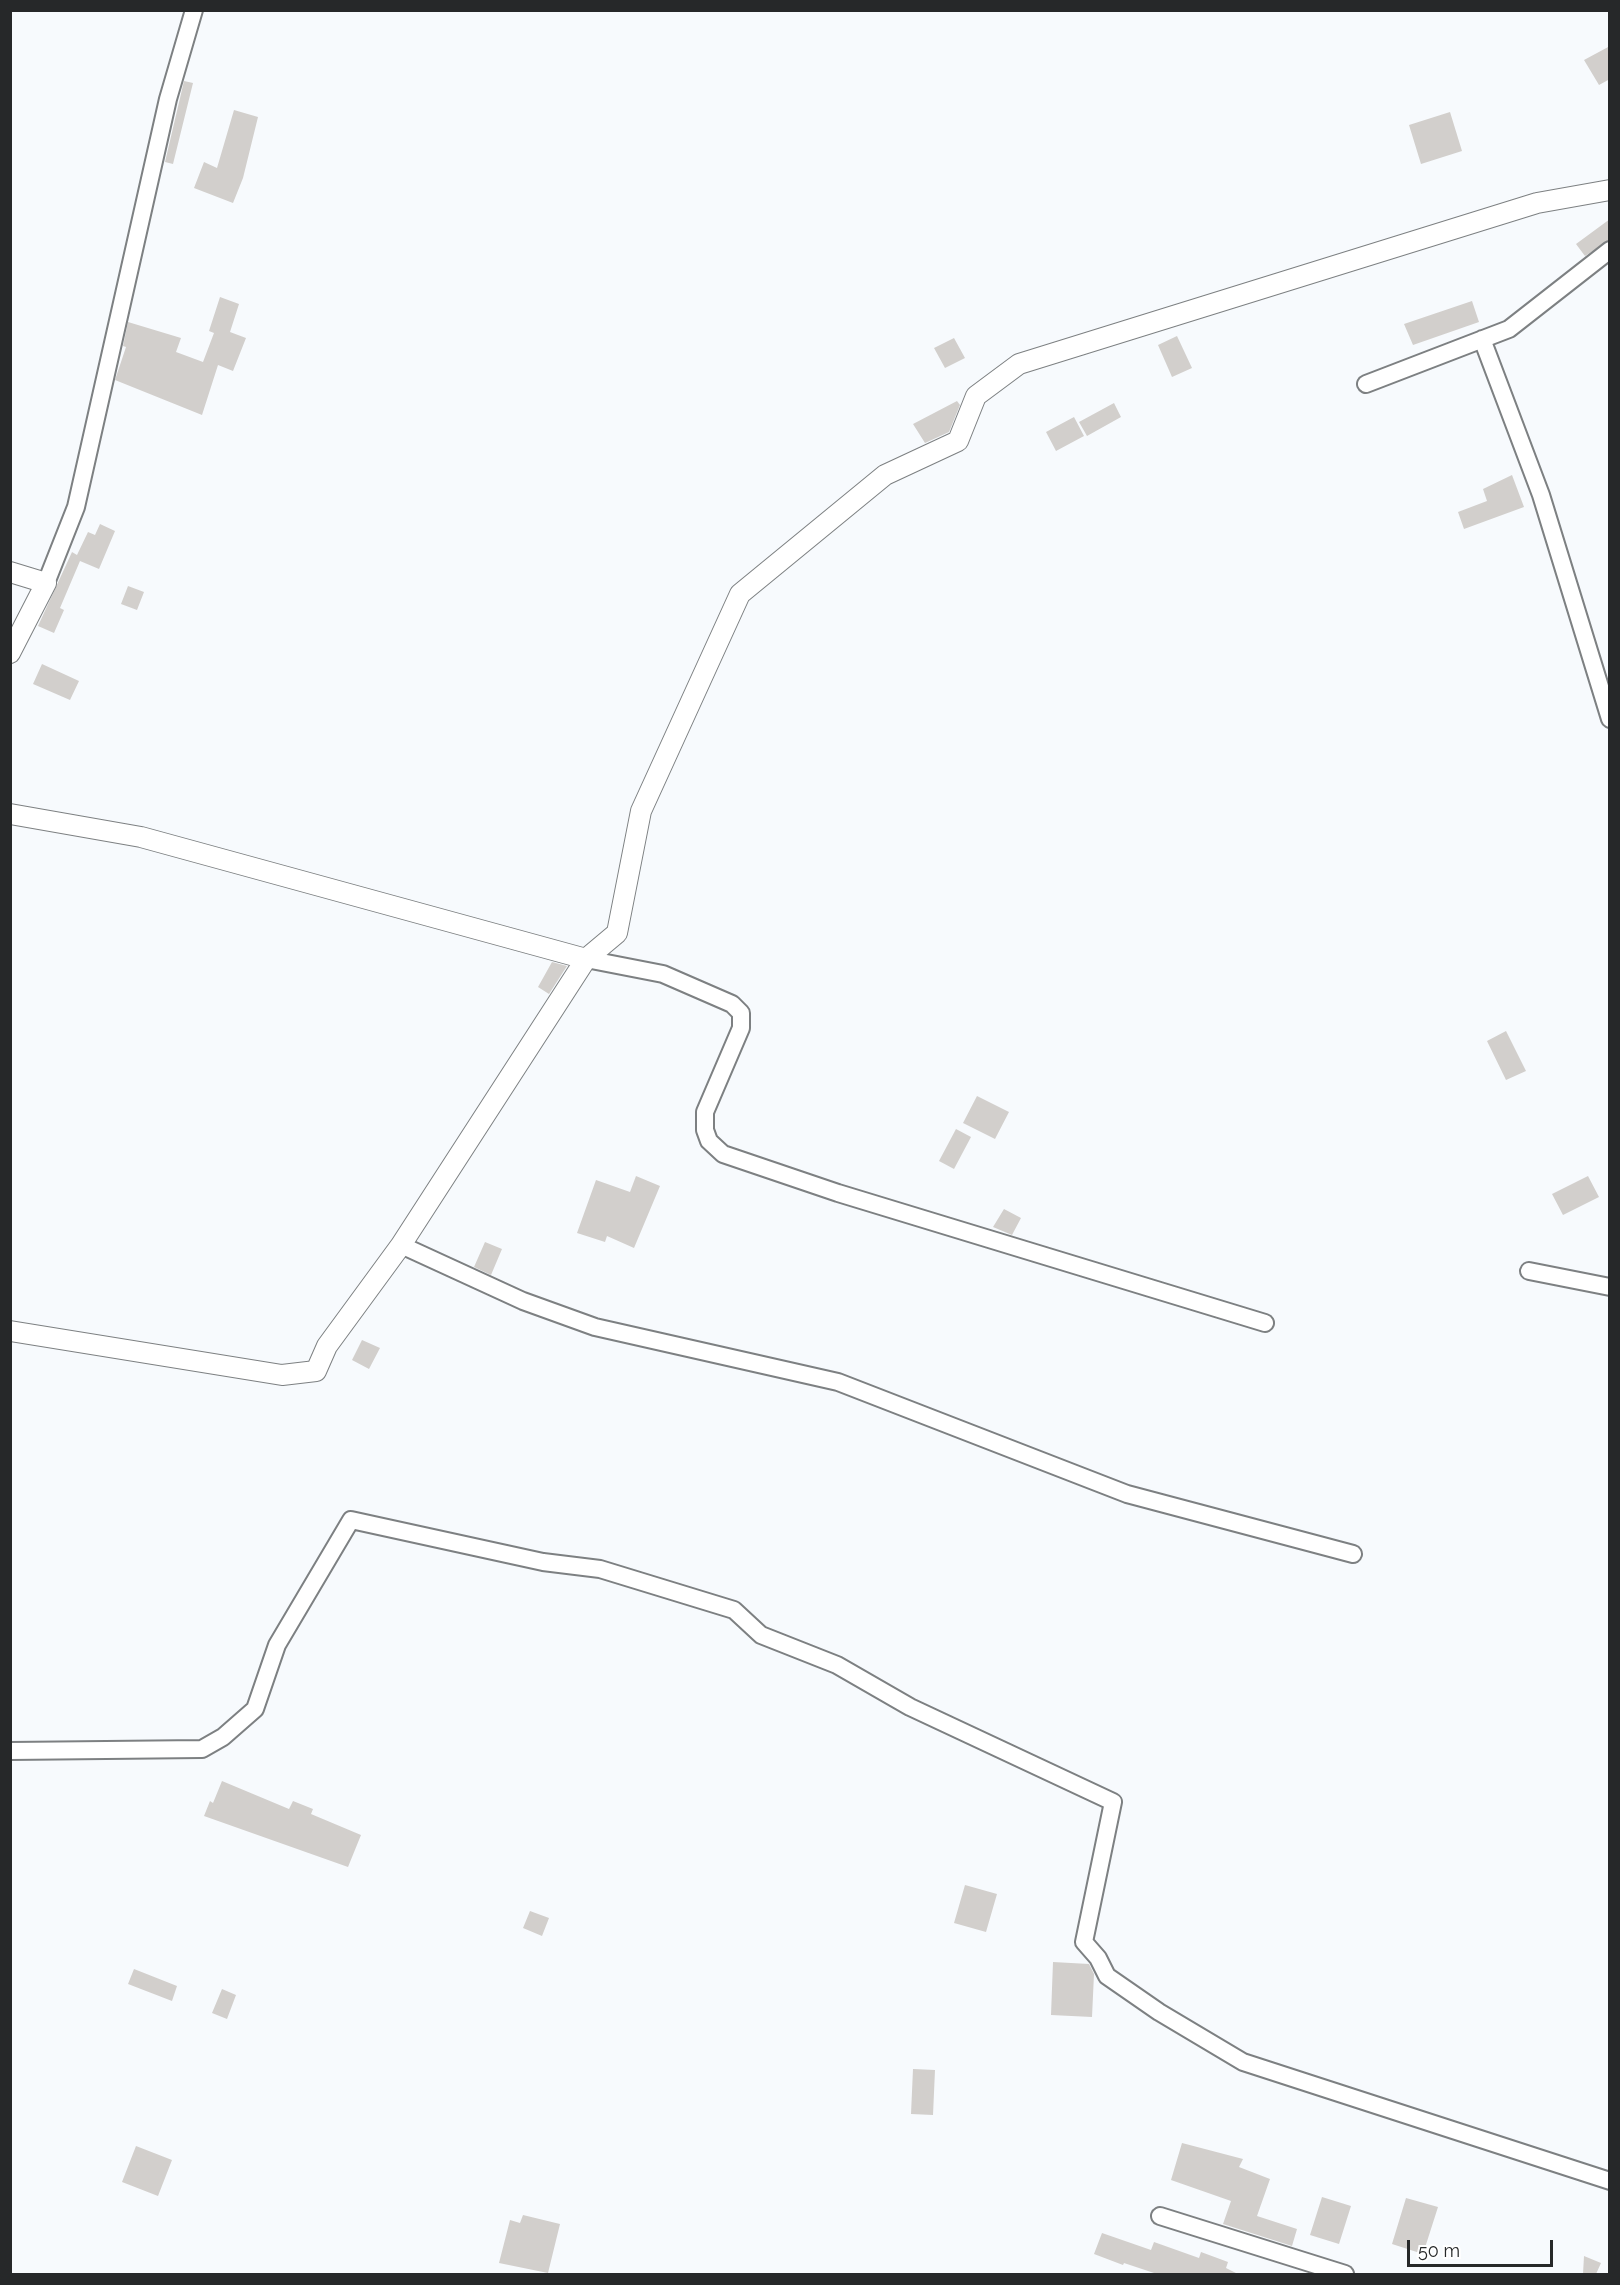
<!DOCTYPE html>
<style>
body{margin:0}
#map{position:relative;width:1620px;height:2285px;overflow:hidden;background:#f7fafd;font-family:Raleway,sans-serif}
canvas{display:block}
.frame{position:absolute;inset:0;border:12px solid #262829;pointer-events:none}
.scale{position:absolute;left:1407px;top:2240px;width:146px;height:27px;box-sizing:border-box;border:3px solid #262829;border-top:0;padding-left:8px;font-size:18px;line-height:21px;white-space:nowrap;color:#262829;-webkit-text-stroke:4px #fff;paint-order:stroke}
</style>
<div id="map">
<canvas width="1620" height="2285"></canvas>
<div class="frame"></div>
<div class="scale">50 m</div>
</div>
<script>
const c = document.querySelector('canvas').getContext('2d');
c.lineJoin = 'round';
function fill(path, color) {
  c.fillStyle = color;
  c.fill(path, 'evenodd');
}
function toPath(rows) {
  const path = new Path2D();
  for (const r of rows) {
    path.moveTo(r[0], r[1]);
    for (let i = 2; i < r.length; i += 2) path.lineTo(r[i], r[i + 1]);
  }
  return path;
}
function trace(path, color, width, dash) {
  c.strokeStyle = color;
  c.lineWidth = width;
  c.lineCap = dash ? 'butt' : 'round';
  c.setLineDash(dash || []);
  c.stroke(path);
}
const building = toPath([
 [1610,46,1610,79,1599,85,1584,60],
 [184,81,193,83,173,164,165,162],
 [234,110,258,117,243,178,233,203,194,188,204,162,217,168],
 [1450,112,1462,151,1421,164,1409,125],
 [1610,219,1610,240,1585,256,1576,244],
 [220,297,239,304,230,332,246,338,233,371,218,365,202,415,115,380,126,347,123,346,128,322,181,338,176,352,203,362,214,333,209,331],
 [1472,301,1479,322,1413,345,1404,324],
 [1177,336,1192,368,1172,377,1158,345],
 [954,338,965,358,945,368,934,348],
 [957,401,960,405,949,432,925,443,913,424],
 [1114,403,1121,417,1087,436,1079,422],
 [1074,417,1084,436,1056,451,1046,432],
 [1512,475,1524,507,1464,529,1458,512,1487,501,1483,489],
 [100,524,115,531,99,569,80,561,60,608,64,610,54,633,38,626,72,552,77,555,88,532,95,535],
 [128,586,144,592,137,610,121,604],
 [42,664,79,681,70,700,33,684],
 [552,962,567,966,549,994,538,987],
 [1506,1031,1526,1071,1506,1080,1487,1041],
 [977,1096,1009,1112,995,1139,963,1123],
 [956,1129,971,1137,954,1169,939,1161],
 [636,1176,660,1186,634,1248,607,1236,605,1242,577,1233,596,1180,630,1192],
 [1588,1176,1599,1197,1563,1215,1552,1194],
 [1004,1209,1021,1218,1012,1235,993,1227],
 [485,1242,502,1249,491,1275,474,1267],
 [362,1340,380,1348,369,1369,352,1360],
 [222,1781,289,1809,293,1801,313,1809,311,1814,361,1835,348,1867,204,1816,210,1801,213,1803],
 [965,1885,997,1894,986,1932,954,1923],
 [530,1911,549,1918,542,1936,523,1928],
 [1053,1962,1089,1964,1094,1974,1092,2017,1051,2015],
 [134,1969,177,1986,172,2001,128,1984],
 [222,1989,236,1995,227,2019,212,2013],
 [913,2069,935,2070,933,2115,911,2114],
 [1182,2143,1243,2159,1239,2167,1270,2179,1257,2216,1297,2229,1292,2246,1223,2224,1231,2201,1171,2180],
 [136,2146,172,2160,158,2196,122,2182],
 [1322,2197,1351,2206,1339,2244,1310,2235],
 [1406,2198,1438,2207,1423,2254,1392,2244],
 [523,2215,560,2224,548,2273,499,2263,510,2220,520,2223],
 [1102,2233,1151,2250,1154,2242,1199,2258,1201,2252,1228,2262,1226,2268,1238,2274,1157,2274,1124,2263,1123,2265,1094,2254],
 [1584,2256,1601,2263,1596,2274,1583,2274]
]);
const minor = toPath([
 [1482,339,1541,495,1610,719],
 [1366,384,1509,329,1610,250],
 [46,583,76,507,168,99,194,10],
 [586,959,663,974,732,1004,741,1013,741,1028,705,1112,705,1130,709,1141,723,1154,838,1193,1265,1323],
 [401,1245,523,1301,595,1327,838,1382,1127,1494,1353,1554],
 [1529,1271,1610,1287],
 [10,1751,202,1749,223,1737,255,1709,277,1645,351,1520,543,1562,600,1569,734,1610,761,1635,837,1665,910,1707,1113,1802,1084,1942,1098,1958,1107,1976,1159,2012,1243,2062,1610,2181],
 [1160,2216,1345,2274]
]);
const tertiary = toPath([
 [10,572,46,583,10,653],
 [10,814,141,837,586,959],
 [10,1331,282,1375,316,1371,327,1346,401,1245,586,959,617,933,641,811,740,594,885,475,958,441,976,396,1019,364,1537,203,1610,190]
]);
fill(building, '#d2cfcc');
trace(minor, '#7d8082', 20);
trace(tertiary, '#7d8082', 22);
trace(minor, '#fff', 16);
trace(tertiary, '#fff', 20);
</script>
